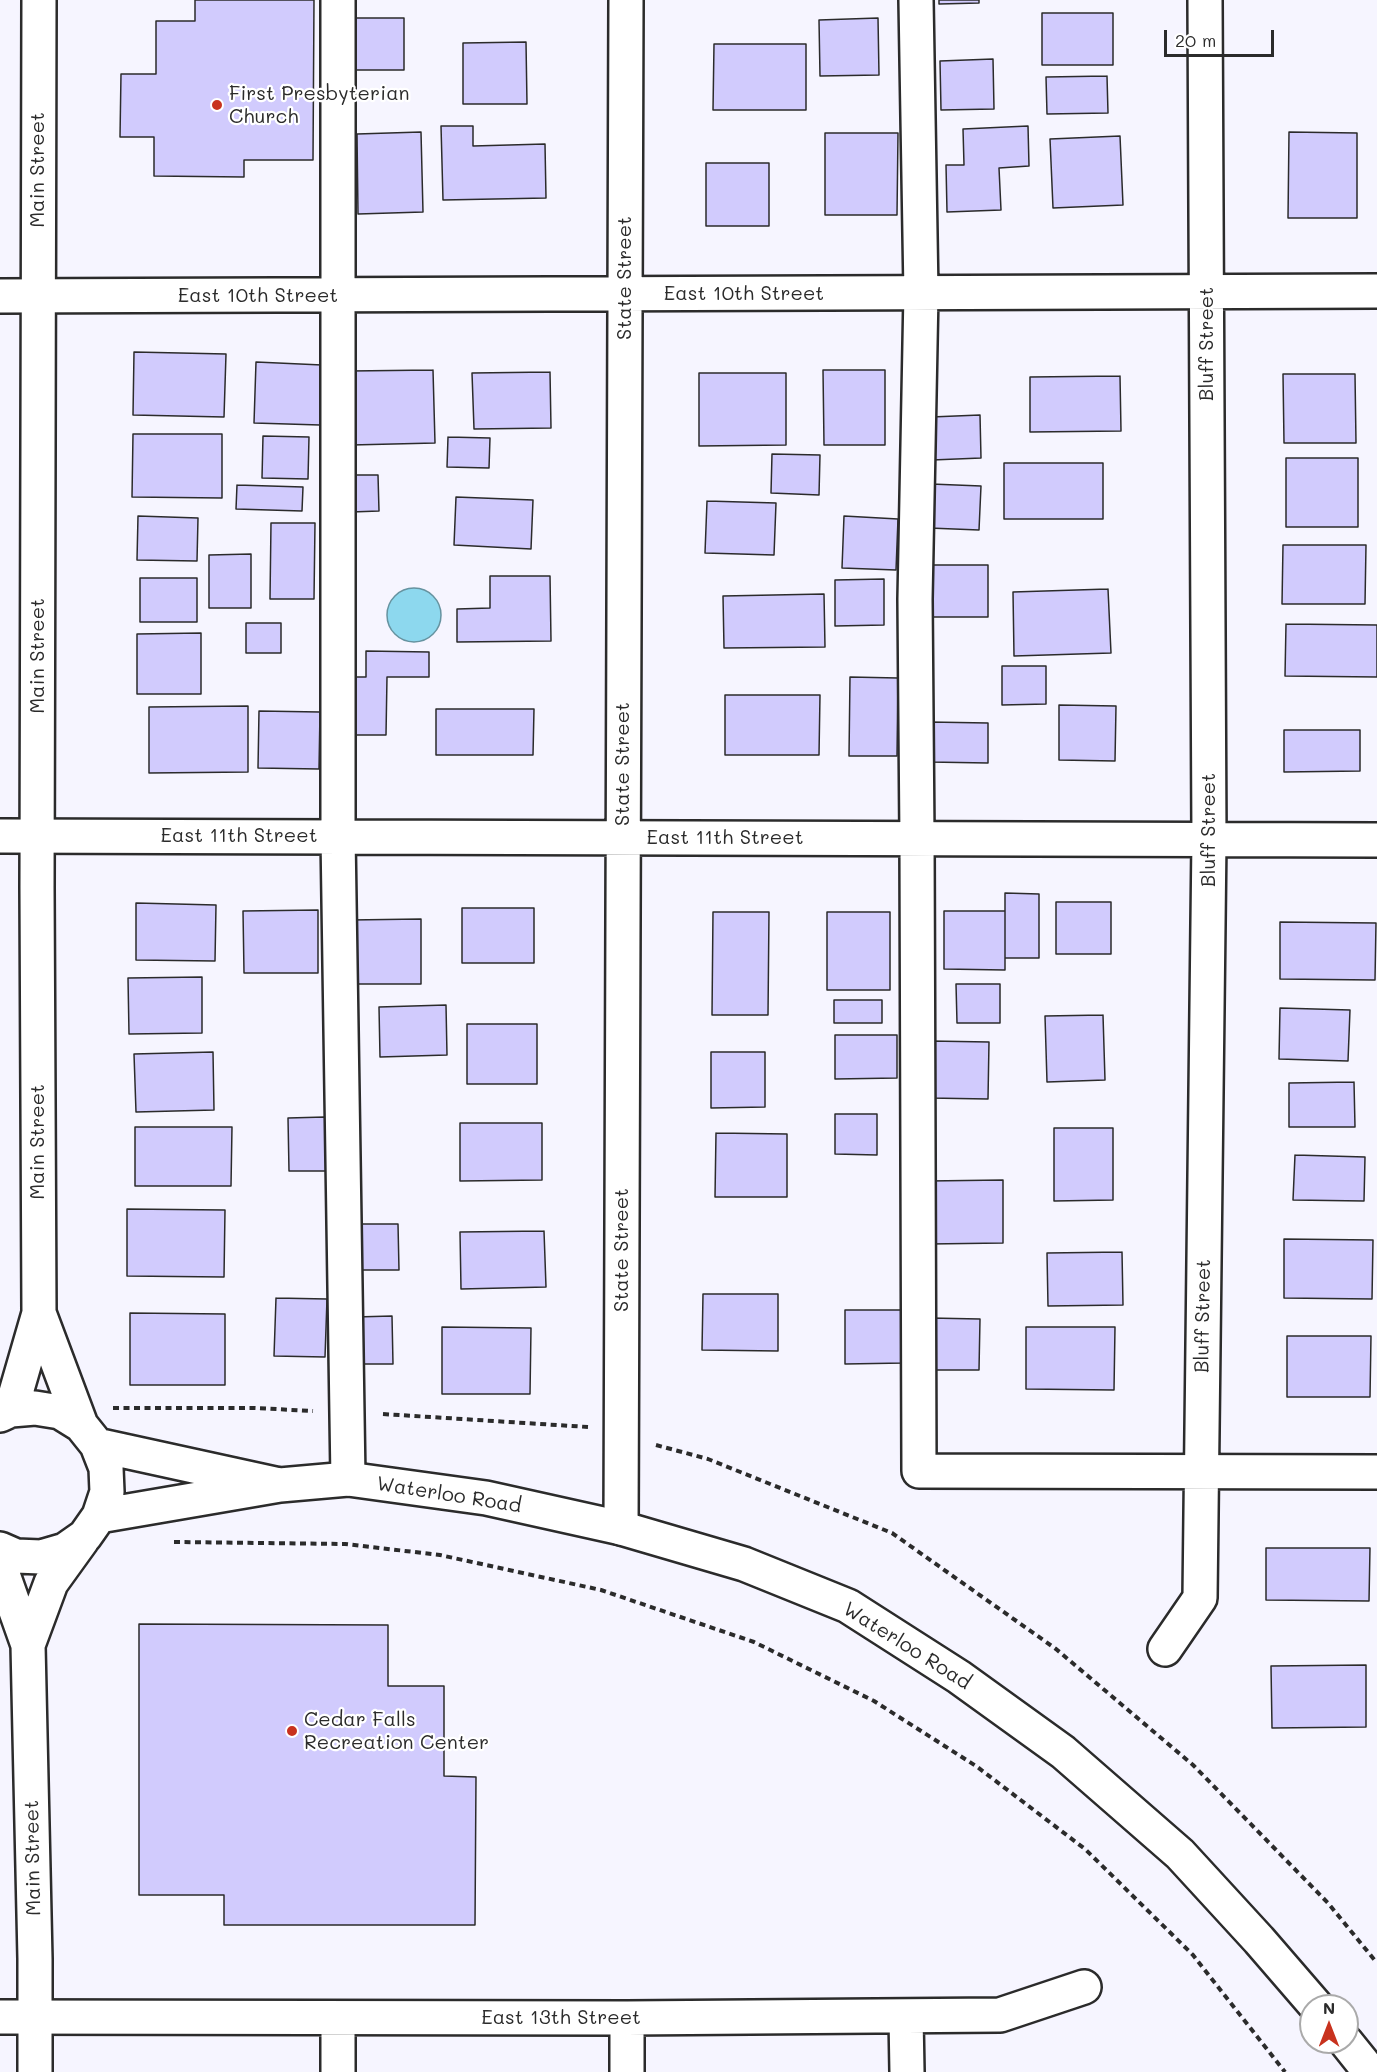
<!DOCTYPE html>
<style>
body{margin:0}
#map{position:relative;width:1377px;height:2072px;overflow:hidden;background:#f6f5ff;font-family:Mali,sans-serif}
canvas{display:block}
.north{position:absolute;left:1299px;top:1994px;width:60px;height:60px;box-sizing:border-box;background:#fff;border:2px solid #aaa;border-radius:50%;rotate:0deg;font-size:16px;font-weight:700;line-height:24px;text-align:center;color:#2b2b2b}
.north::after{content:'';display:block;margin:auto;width:21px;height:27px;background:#c8321e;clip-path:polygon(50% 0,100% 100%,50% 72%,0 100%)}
.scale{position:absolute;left:1164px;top:30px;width:110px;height:27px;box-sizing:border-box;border:3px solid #2b2b2b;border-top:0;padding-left:8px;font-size:18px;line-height:21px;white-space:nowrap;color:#2b2b2b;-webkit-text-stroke:4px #fff;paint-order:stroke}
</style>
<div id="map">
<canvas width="1377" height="2072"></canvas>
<div class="north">N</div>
<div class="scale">20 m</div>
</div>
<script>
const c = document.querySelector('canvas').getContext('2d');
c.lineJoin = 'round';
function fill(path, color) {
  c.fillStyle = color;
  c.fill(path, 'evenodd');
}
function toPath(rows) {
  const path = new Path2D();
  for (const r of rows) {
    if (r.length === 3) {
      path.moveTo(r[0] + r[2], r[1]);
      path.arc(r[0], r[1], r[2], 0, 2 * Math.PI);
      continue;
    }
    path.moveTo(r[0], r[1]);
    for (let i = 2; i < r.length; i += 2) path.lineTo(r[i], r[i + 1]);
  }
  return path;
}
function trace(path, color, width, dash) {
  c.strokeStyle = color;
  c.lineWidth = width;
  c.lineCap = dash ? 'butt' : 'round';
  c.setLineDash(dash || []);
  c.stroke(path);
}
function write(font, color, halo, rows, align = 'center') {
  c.font = font + ' Mali,sans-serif';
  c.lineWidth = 4.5;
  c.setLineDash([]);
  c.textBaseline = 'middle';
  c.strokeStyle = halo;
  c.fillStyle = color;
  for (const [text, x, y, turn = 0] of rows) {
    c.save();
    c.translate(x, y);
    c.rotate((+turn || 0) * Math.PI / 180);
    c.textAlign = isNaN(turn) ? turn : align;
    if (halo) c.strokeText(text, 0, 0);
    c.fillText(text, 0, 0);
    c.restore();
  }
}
const water = toPath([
 [414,615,27]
]);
const building = toPath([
 [195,0,314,0,313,160,244,160,244,177,154,176,154,137,120,137,121,74,156,74,156,21,195,21,195,0],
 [939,0,979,0,979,3,939,4,939,0],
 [1042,13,1113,13,1113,65,1042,65,1042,13],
 [354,18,404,18,404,70,354,70,354,18],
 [878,18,879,75,820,76,819,20,878,18],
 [526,42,527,104,463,104,463,43,526,42],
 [714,44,806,44,806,110,713,110,714,44],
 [993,59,994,109,941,110,940,61,993,59],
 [1107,76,1108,113,1047,114,1046,77,1107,76],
 [441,126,473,126,473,146,545,144,546,198,443,200,441,126],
 [1028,126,1029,166,999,168,1001,210,947,212,946,165,964,165,963,129,1028,126],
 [421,132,423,212,358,214,357,134,421,132],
 [1289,132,1357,133,1357,218,1288,218,1289,132],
 [825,133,898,133,897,215,825,215,825,133],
 [1120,136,1123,205,1053,208,1050,139,1120,136],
 [706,163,769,163,769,226,706,226,706,163],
 [134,352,226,354,224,417,133,415,134,352],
 [256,362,322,365,320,425,254,423,256,362],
 [433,370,435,443,351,445,350,371,433,370],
 [823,370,885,370,885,445,824,445,823,370],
 [550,372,551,428,474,429,472,373,550,372],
 [699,373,786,373,786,445,699,446,699,373],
 [1283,374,1355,374,1356,443,1284,443,1283,374],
 [1120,376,1121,431,1030,432,1030,377,1120,376],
 [980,415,981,458,932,460,931,417,980,415],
 [133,434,222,434,222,498,132,497,133,434],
 [263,436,309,437,308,479,262,478,263,436],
 [448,437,490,438,489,468,447,467,448,437],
 [772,454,820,455,819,495,771,493,772,454],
 [1286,458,1358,458,1358,527,1286,527,1286,458],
 [1004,463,1103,463,1103,519,1004,519,1004,463],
 [350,475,378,475,379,511,351,512,350,475],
 [931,484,981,486,979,530,929,528,931,484],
 [237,485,303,487,302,511,236,509,237,485],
 [456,497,533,500,531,549,454,545,456,497],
 [707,501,776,503,774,555,705,553,707,501],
 [138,516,198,518,197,561,137,560,138,516],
 [844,516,898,519,896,570,842,568,844,516],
 [271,523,315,523,314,599,270,599,271,523],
 [1283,545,1366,545,1365,604,1282,604,1283,545],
 [251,554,251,608,209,608,209,555,251,554],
 [932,565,988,565,988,617,932,617,932,565],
 [490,576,550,576,551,641,457,642,457,609,490,608,490,576],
 [140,578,197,578,197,622,140,622,140,578],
 [884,579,884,625,835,626,835,580,884,579],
 [1108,589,1111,653,1014,656,1013,592,1108,589],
 [824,594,825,647,724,648,723,596,824,594],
 [246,623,281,623,281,653,246,653,246,623],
 [1286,624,1377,625,1377,677,1285,676,1286,624],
 [201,633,201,694,137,694,137,634,201,633],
 [366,651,429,652,429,677,387,677,386,735,351,735,352,677,366,677,366,651],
 [1002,666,1046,666,1046,704,1002,705,1002,666],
 [850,677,898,678,897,756,849,756,850,677],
 [725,695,820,695,819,755,725,755,725,695],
 [1059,705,1116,706,1115,761,1059,760,1059,705],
 [248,706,248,772,149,773,149,707,248,706],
 [436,709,534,709,533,755,436,755,436,709],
 [259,711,320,712,319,769,258,768,259,711],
 [929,722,988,723,988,763,929,762,929,722],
 [1284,730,1360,730,1360,771,1284,772,1284,730],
 [1005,893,1039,894,1039,958,1005,958,1005,893],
 [1056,902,1111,902,1111,954,1056,954,1056,902],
 [136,903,216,905,215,961,136,960,136,903],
 [462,908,534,908,534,963,462,963,462,908],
 [318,910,318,973,244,973,243,911,318,910],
 [944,911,1005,911,1005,970,944,969,944,911],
 [713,912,769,912,768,1015,712,1015,713,912],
 [827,912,890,912,890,990,827,990,827,912],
 [421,919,421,984,351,984,350,920,421,919],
 [1280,922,1376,923,1375,980,1280,979,1280,922],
 [202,977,202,1033,129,1034,128,978,202,977],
 [956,984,1000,984,1000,1023,957,1023,956,984],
 [834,1000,882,1000,882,1023,834,1023,834,1000],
 [446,1005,447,1055,380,1057,379,1007,446,1005],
 [1280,1008,1350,1010,1348,1061,1279,1059,1280,1008],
 [1103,1015,1105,1080,1047,1082,1045,1016,1103,1015],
 [467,1024,537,1024,537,1084,467,1084,467,1024],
 [835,1035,897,1035,897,1078,835,1079,835,1035],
 [930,1041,989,1042,988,1099,929,1098,930,1041],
 [213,1052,214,1110,136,1112,134,1054,213,1052],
 [711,1052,765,1052,765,1107,711,1108,711,1052],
 [1354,1082,1355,1127,1289,1127,1289,1083,1354,1082],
 [835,1114,877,1114,877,1155,835,1154,835,1114],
 [325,1117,326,1171,289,1171,288,1118,325,1117],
 [460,1123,542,1123,542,1180,460,1181,460,1123],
 [135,1127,232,1127,231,1186,135,1186,135,1127],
 [1054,1128,1113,1128,1113,1200,1054,1201,1054,1128],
 [716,1133,787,1134,787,1197,715,1197,716,1133],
 [1295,1155,1365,1157,1364,1201,1293,1200,1295,1155],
 [1003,1180,1003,1243,929,1244,928,1181,1003,1180],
 [127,1209,225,1210,224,1277,127,1276,127,1209],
 [357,1224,398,1224,399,1270,358,1270,357,1224],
 [544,1231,546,1287,461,1289,460,1232,544,1231],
 [1284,1239,1373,1240,1372,1299,1284,1298,1284,1239],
 [1122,1252,1123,1305,1048,1306,1047,1253,1122,1252],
 [703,1294,778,1294,778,1351,702,1350,703,1294],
 [276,1298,327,1299,325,1357,274,1356,276,1298],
 [845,1310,904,1310,904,1363,845,1364,845,1310],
 [130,1313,225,1314,225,1385,130,1385,130,1313],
 [392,1316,393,1364,356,1364,355,1317,392,1316],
 [930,1318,980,1319,979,1370,929,1370,930,1318],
 [442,1327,531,1328,530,1394,442,1394,442,1327],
 [1026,1327,1115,1327,1114,1390,1026,1389,1026,1327],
 [1287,1336,1371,1336,1370,1397,1287,1397,1287,1336],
 [1266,1548,1370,1548,1369,1601,1266,1600,1266,1548],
 [139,1624,388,1625,388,1686,444,1686,444,1776,476,1777,475,1925,224,1925,224,1895,139,1895,139,1624],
 [1366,1665,1366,1727,1272,1728,1271,1666,1366,1665]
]);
const path = toPath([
 [113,1408,255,1408,313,1411],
 [383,1414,588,1427],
 [656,1445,708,1459,892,1533,1056,1649,1193,1765,1328,1903,1377,1963],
 [174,1542,345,1544,440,1555,601,1590,754,1642,874,1701,976,1766,1085,1849,1193,1955,1285,2072]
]);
const minor = toPath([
 [338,0,338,836,348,1479],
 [916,0,921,293,915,599,917,839,919,1471,1377,1472],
 [0,296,1377,291],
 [0,836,1377,840],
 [621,1528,626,0],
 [1165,1649,1200,1598,1209,839,1205,0],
 [906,2016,907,2072],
 [0,2017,627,2018,1000,2015,1084,1987],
 [338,2018,338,2072],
 [627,2072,627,2018]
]);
const major = toPath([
 [39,0,37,886,39,1313],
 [11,1410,39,1313,81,1425],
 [0,1415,11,1410,35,1408,60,1412,81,1425,97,1445,106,1468,107,1492,99,1516,85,1536,65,1550,41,1557,16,1556,0,1549],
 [97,1445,280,1485,99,1516],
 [280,1485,348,1479,486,1498,621,1528,744,1564,848,1606,959,1677,1063,1752,1180,1854,1259,1940,1316,2006],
 [0,1566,28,1645,51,1583,82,1540],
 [28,1645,35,1959,35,2072],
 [1346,2042,1370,2072]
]);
const markers = [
 [217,105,6,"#c8321e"],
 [292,1731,6,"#c8321e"]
];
const poiNames = [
 ["First Presbyterian",229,94],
 ["Church",229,117],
 ["Cedar Falls",304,1720],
 ["Recreation Center",304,1743]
];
const streetNames = [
 ["Main Street",38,170,-90],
 ["State Street",625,278,-90],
 ["East 10th Street",744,294],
 ["East 10th Street",258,296],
 ["Bluff Street",1207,344,-90],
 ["Main Street",38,656,-90],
 ["State Street",623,764,-90],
 ["Bluff Street",1209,830,-90],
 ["East 11th Street",239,836],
 ["East 11th Street",725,838],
 ["Main Street",38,1142,-90],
 ["State Street",622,1250,-90],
 ["Bluff Street",1203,1316,-89],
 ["Waterloo Road",449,1495,9],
 ["Waterloo Road",907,1646,32],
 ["Main Street",33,1858,-91],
 ["East 13th Street",561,2018]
];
fill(water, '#8dd8ee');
trace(water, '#6693a0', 1.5);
fill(building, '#d1cbfd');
trace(building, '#2b2b2b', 1.5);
trace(minor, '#2b2b2b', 38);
trace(major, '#2b2b2b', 38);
trace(path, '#2b2b2b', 4, [6, 4.5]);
trace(minor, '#fff', 33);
trace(major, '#fff', 33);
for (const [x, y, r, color] of markers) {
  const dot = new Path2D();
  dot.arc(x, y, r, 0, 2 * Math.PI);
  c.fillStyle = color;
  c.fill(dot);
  trace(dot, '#fff', 2);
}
write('20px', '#2b2b2b', '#fff', poiNames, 'left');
write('20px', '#2b2b2b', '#fff', streetNames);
</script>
